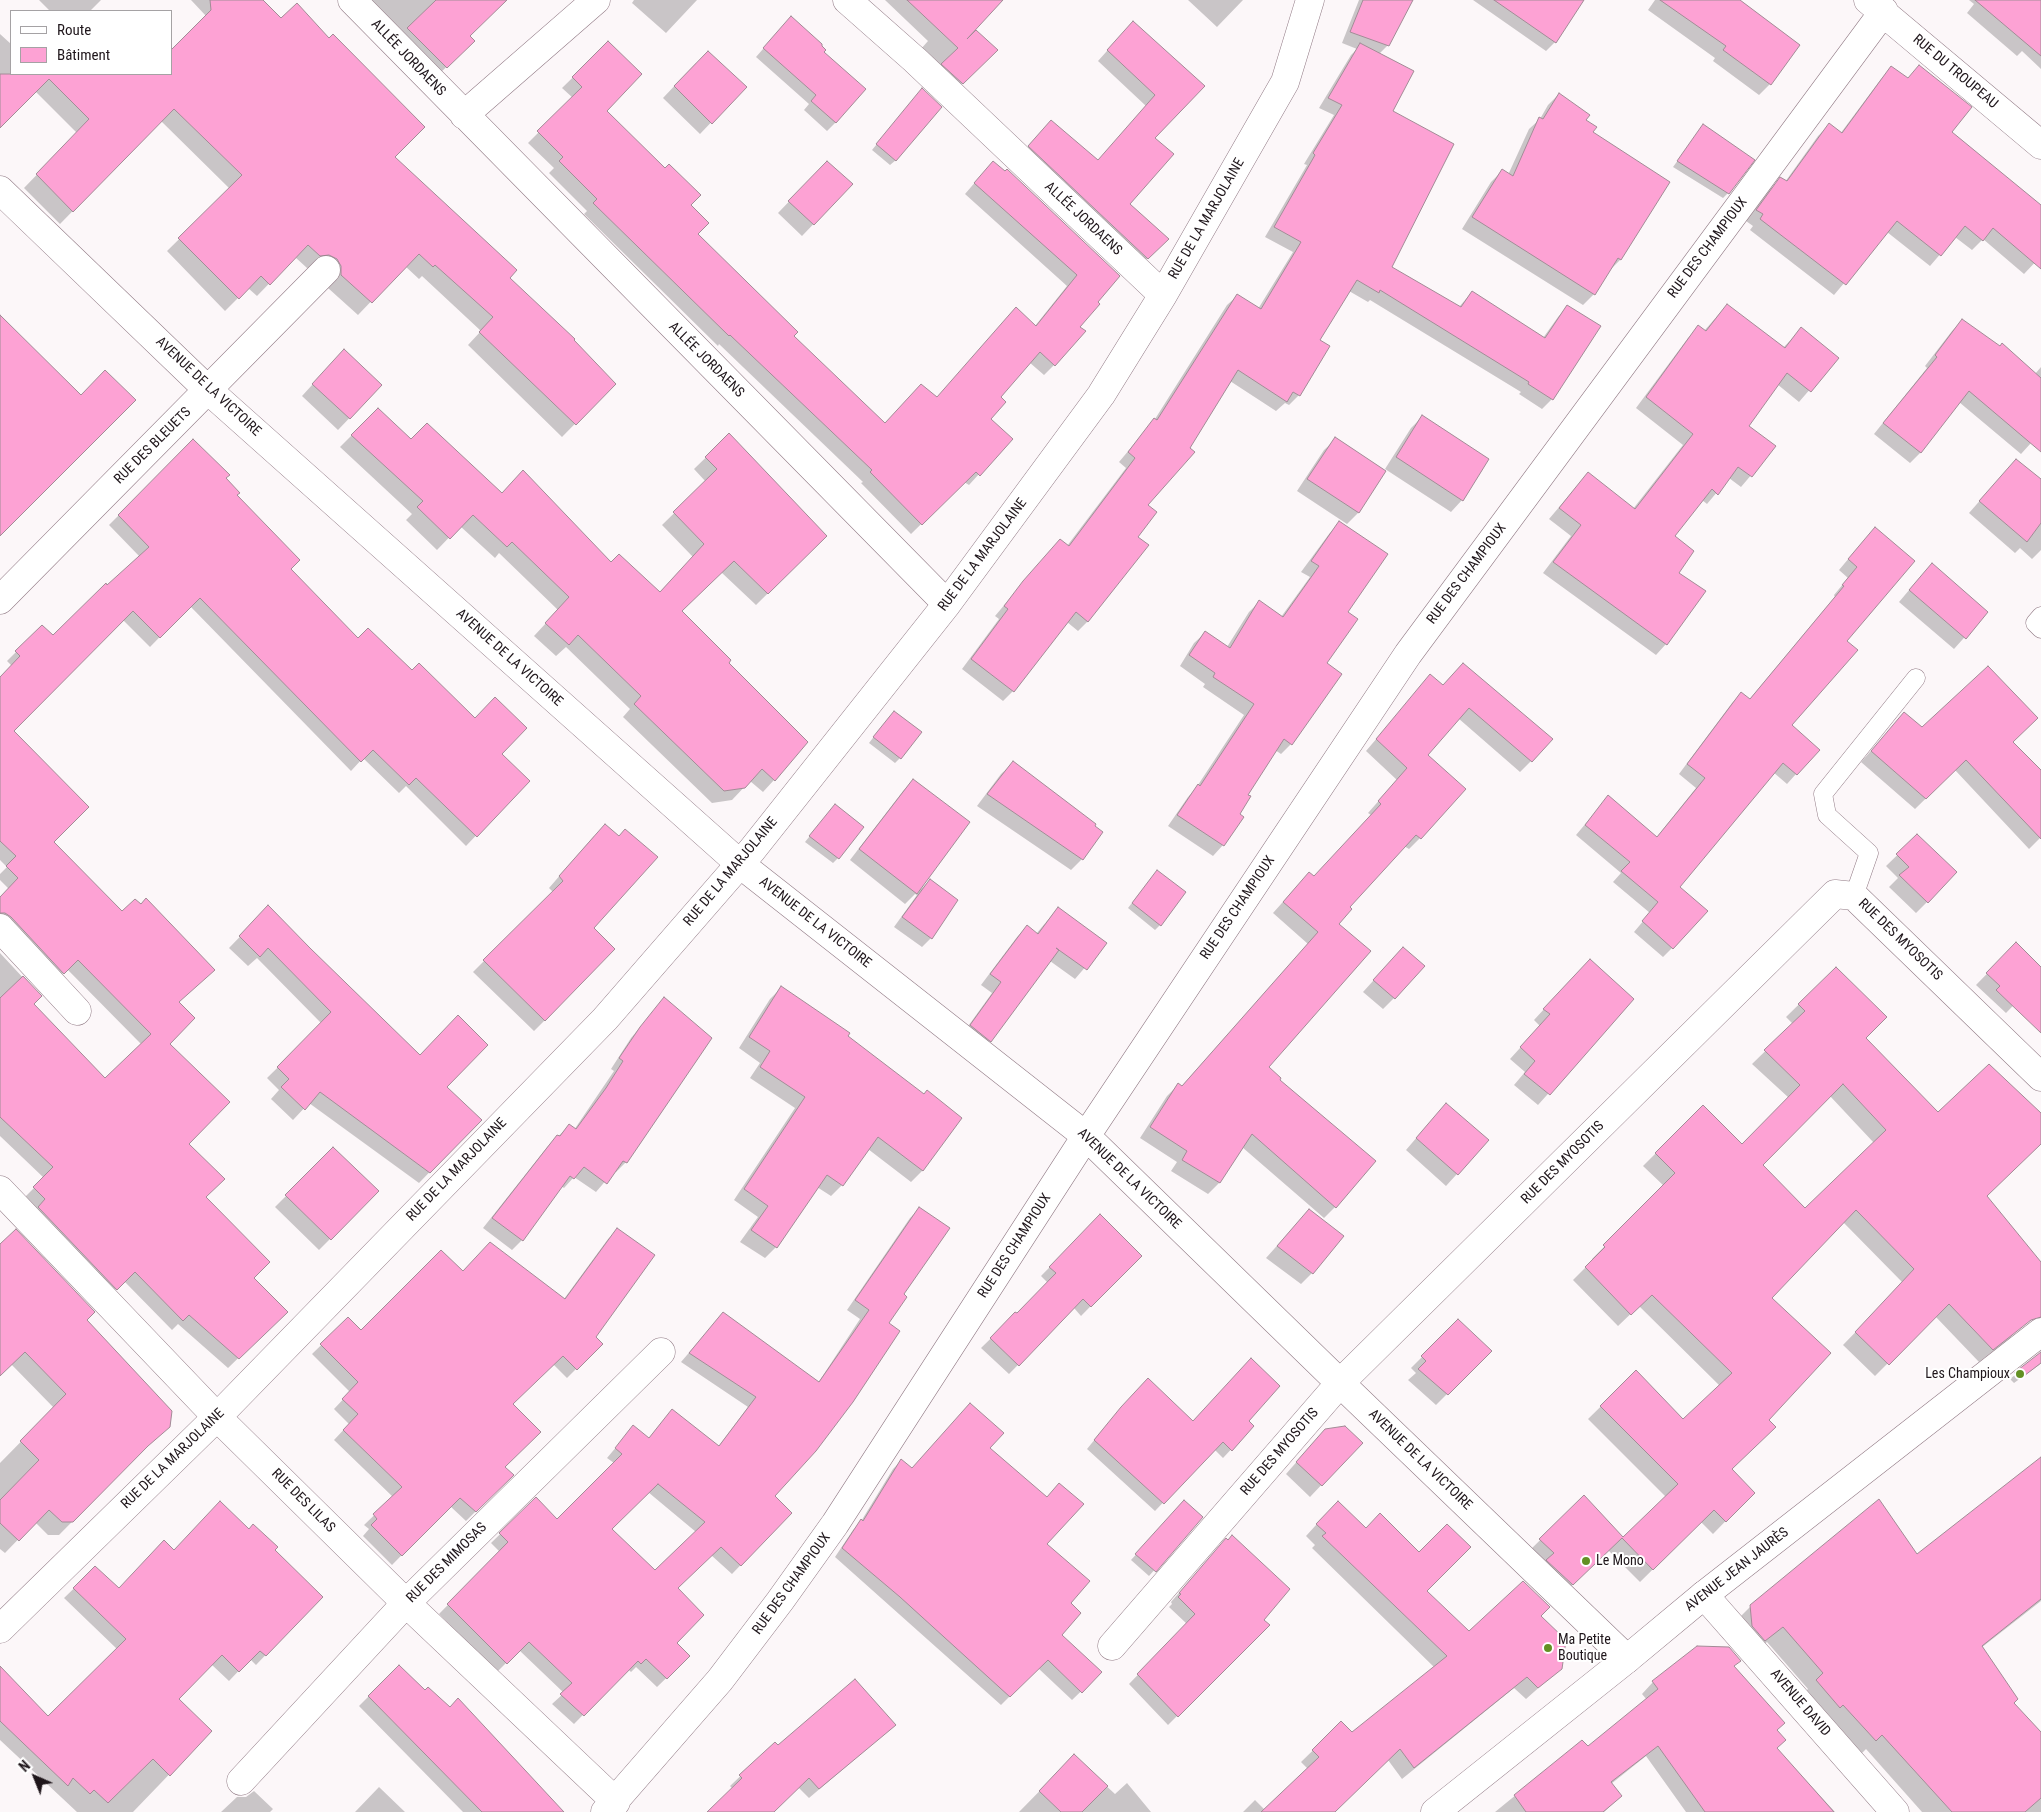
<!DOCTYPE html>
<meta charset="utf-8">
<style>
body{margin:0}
#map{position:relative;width:2041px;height:1812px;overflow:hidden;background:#fcf7f9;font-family:"Roboto Condensed",sans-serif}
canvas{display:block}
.legend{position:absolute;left:10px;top:10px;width:162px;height:65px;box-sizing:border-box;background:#fff;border:1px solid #a5a2a4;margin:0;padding:6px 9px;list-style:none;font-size:15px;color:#1f161b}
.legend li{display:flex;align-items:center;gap:10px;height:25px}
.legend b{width:25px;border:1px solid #a5a2a4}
.north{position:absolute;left:10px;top:1752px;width:50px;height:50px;-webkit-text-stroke:4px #fff;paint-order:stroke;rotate:316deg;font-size:14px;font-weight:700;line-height:20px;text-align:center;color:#1f161b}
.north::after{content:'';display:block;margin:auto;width:18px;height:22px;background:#1f161b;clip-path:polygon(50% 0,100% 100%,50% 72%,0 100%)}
</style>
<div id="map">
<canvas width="2041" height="1812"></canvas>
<ul class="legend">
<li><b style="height:6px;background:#fff"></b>Route</li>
<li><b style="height:14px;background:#fda2d4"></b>Bâtiment</li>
</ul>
<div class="north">N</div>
</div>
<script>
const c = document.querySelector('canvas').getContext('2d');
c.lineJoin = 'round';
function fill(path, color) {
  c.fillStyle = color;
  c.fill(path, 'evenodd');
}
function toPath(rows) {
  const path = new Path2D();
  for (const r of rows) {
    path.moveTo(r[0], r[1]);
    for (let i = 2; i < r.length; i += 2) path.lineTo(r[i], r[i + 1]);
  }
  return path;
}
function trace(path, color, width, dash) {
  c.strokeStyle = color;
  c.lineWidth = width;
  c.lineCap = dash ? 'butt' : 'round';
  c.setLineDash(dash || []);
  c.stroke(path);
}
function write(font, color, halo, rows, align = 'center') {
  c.font = font + ' "Roboto Condensed",sans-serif';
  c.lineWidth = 4;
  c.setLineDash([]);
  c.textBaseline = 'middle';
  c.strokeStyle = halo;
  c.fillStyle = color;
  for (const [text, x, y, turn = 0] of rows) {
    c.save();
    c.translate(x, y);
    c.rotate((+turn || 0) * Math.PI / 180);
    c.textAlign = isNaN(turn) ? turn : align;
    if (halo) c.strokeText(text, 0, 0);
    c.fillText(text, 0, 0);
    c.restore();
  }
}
const shadow = toPath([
 [39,0,101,0,90,11,50,11],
 [191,0,261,0,394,157,509,278,614,384,562,437,468,345,481,331,422,276,419,279,405,266,358,315,328,288,329,280,316,267,307,268,295,257,257,296,248,288,225,311,167,251,230,189,161,121,60,224,24,188,77,133,35,91,0,126,0,34,11,44,11,74,142,74,146,78,150,74,171,74,206,16],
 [368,0,504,0,468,36,473,41,436,77],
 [634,0,697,0,666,33,632,3],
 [885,0,977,0,962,42,996,50,951,94,913,58,928,41],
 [1188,0,1243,0,1217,27],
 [1359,0,1412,0,1388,45,1379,54,1391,112,1390,268,1459,307,1472,292,1543,338,1558,317,1567,307,1552,399,1542,409,1519,394,1521,392,1370,300,1368,302,1349,291,1319,340,1329,346,1299,395,1289,405,1285,403,1276,411,1230,381,1146,505,1136,537,1087,622,1078,631,1067,622,1013,691,1003,701,962,669,999,619,995,616,1050,551,1067,546,1126,468,1119,462,1155,419,1227,305,1237,296,1258,309,1293,252,1265,237,1307,165,1304,164,1334,115,1319,108,1351,55,1357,49,1342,43],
 [1473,0,1583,0,1555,42,1546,51],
 [1655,0,1737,0,1770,84,1759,95,1713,61,1715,58,1648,10],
 [1969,0,2041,0,2041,69,2022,51,2017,56,1967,13,1974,4],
 [783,26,822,52,836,122,827,131,804,110,809,104,756,57],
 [1123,33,1203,86,1154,139,1128,204,1167,239,1137,268,1019,157,1041,132,1098,161,1146,106,1098,61],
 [608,43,606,111,689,205,696,234,792,336,885,424,936,398,1035,326,1067,286,965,194,983,173,1005,173,1007,171,1096,302,1054,365,1044,375,1029,362,1000,397,989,419,1011,439,969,485,964,482,911,534,861,483,863,482,719,344,718,346,584,214,587,211,549,173,554,168,528,143,573,98,562,88],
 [696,63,745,87,700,134,663,98],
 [1919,67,1951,132,2041,207,2041,256,2024,274,1983,239,1972,250,1955,237,1930,266,1887,232,1834,295,1750,230,1753,226,1746,221,1770,189,1781,179,1785,182,1818,136,1829,125,1840,134,1881,79,1891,68,1907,79],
 [1559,94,1584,121,1591,132,1668,182,1620,260,1609,271,1594,294,1583,305,1462,229,1491,182,1502,171,1508,175,1529,129,1540,119,1548,105],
 [917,95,896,160,890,165,872,150],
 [1703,126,1728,193,1723,198,1673,167],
 [827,162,852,184,802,236,778,213],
 [1727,305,1783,348,1801,329,1837,358,1799,402,1777,384,1747,426,1775,447,1741,487,1729,478,1707,504,1702,500,1673,537,1677,573,1666,644,1656,655,1543,573,1571,536,1549,519,1588,473,1633,509,1683,445,1636,408,1688,338,1699,327,1704,331],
 [1962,321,2035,374,2041,367,2041,432,2021,454,1959,402,1920,453,1910,463,1874,434,1927,368,1925,366,1952,331],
 [333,362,381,385,338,430,302,396],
 [378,409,411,441,659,593,693,557,662,525,706,482,694,469,729,435,826,536,756,605,721,572,681,612,727,663,774,780,763,792,750,781,732,800,712,803,623,717,630,709,566,647,556,656,534,636,558,610,499,553,495,558,460,526,437,550,406,520,412,514,340,447],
 [1422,417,1462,500,1451,512,1385,469,1411,428],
 [1336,439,1385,472,1358,513,1347,524,1297,491,1324,450],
 [193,441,225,478,235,495,290,569,358,639,501,754,528,781,466,846,406,786,399,793,363,758,351,771,190,606,150,647,123,620,0,744,0,679,12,666,7,661,42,626,53,637,140,557,109,525],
 [2006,471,2041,481,2041,550,2032,559,2020,548,2015,553,1969,513],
 [1339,523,1347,613,1291,744,1281,754,1275,750,1247,795,1223,845,1213,856,1168,826,1188,797,1196,788,1244,715,1203,687,1205,684,1180,666,1194,643,1205,633,1227,647,1249,612,1259,602,1281,617,1310,577,1301,572,1329,534],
 [1865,539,1845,641,1790,725,1796,774,1787,784,1773,772,1678,888,1672,948,1663,957,1634,932,1650,913,1613,882,1621,873,1576,835,1608,797,1656,838,1696,788,1679,774,1732,703,1741,694,1749,700,1835,597,1834,595,1848,578,1839,570],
 [1921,576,1987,612,1954,649,1899,602],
 [1463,664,1531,761,1520,772,1458,718,1426,755,1464,789,1420,838,1409,849,1404,846,1348,907,1337,924,1267,1067,1278,1080,1335,1207,1324,1218,1242,1147,1219,1183,1208,1194,1171,1171,1177,1162,1140,1138,1167,1096,1178,1085,1181,1087,1308,944,1273,913,1298,885,1314,878,1371,815,1368,813,1397,780,1366,751,1430,676,1442,686],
 [1904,714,1922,729,2012,742,2041,772,2041,837,2029,849,1955,770,1915,809,1861,762],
 [889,717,900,758,895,763,869,743],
 [1013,763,1101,832,1082,859,1071,870,977,806,1001,774],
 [0,777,178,1002,168,1044,187,1144,205,1197,253,1278,286,1312,228,1368,178,1324,172,1330,124,1281,106,1299,24,1198,44,1178,0,1136,0,953,40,996,32,1004,105,1079,141,1044,67,969,53,983,0,926,0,898,9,889,0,880,0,874,7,867,0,860],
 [913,780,920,888,921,889,930,880,931,938,922,947,894,927,917,895,915,894,905,904,850,860,903,791],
 [835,805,838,858,833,863,805,842],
 [594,836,593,928,545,1020,534,1031,473,972,553,892,549,888],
 [1917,836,1927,902,1916,913,1889,887,1898,878,1886,866],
 [1152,877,1160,925,1155,930,1128,908],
 [1058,908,1106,943,1075,979,1050,961,990,1041,980,1051,961,1036,992,993,981,985,1017,937,1027,927,1036,934],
 [258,918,480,1120,419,1183,309,1103,293,1120,271,1099,279,1090,267,1078,322,1024,257,958,248,966,229,948],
 [2016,944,2041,968,2041,977,2006,1013,1976,985],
 [1392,960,1394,998,1383,1009,1363,992],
 [1836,968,1865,1038,1938,1114,2041,1115,2041,1143,1985,1197,2041,1264,2041,1287,2022,1325,2010,1338,1979,1362,1935,1316,1875,1376,1843,1345,1903,1283,1843,1222,1770,1299,1767,1420,1730,1469,1753,1493,1713,1534,1701,1522,1640,1582,1608,1550,1560,1597,1528,1552,1584,1497,1623,1539,1666,1497,1588,1419,1636,1372,1683,1421,1720,1386,1639,1306,1618,1326,1573,1280,1593,1260,1592,1259,1664,1186,1643,1166,1703,1106,1742,1146,1789,1098,1752,1064,1793,1024,1786,1017],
 [1830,1096,1874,1143,1805,1210,1761,1165],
 [1579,971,1633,999,1538,1105,1514,1085,1525,1072,1510,1059,1540,1026,1534,1020],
 [781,988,924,1095,961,1118,922,1171,911,1182,868,1149,842,1185,831,1196,817,1187,776,1247,765,1258,740,1242,758,1217,734,1200,795,1108,750,1078,760,1063,739,1048,770,999],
 [664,999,710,1038,626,1162,616,1172,614,1171,596,1192,574,1177,564,1188,561,1186,522,1240,512,1250,483,1228,548,1146,569,1126,574,1130,614,1071,611,1069,631,1038],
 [1435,1116,1487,1141,1446,1186,1406,1150],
 [333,1149,378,1191,319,1250,275,1207],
 [919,1209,902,1295,773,1496,791,1513,732,1574,711,1555,677,1589,675,1643,689,1656,657,1687,636,1667,631,1672,628,1669,574,1724,552,1704,564,1693,519,1650,497,1672,439,1614,500,1552,491,1543,536,1499,557,1520,614,1463,607,1458,633,1427,648,1439,672,1410,718,1447,748,1407,681,1362,723,1313,818,1383,860,1319,847,1310,910,1218],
 [648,1492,696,1532,655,1571,611,1529],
 [1309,1210,1312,1273,1301,1284,1266,1258],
 [1100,1216,1140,1256,1081,1316,1074,1308,1009,1374,981,1348,1048,1283,1041,1276],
 [618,1230,594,1337,601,1344,567,1378,553,1364,512,1404,503,1467,512,1475,466,1521,450,1506,392,1565,363,1536,369,1529,364,1525,393,1497,334,1440,349,1424,334,1409,350,1392,312,1354,348,1319,361,1332,463,1273,564,1299,608,1239],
 [0,1246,85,1320,135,1458,59,1535,48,1535,35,1522,5,1553,0,1549,0,1463,54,1408,11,1364,0,1375],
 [1458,1321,1490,1351,1436,1405,1408,1380,1416,1373,1411,1368],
 [2041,1354,2041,1363,2039,1365,2014,1383,2010,1379],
 [1113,1417,1193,1422,1247,1421,1253,1426,1223,1458,1214,1449,1155,1511,1087,1449],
 [1314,1442,1361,1443,1310,1497,1286,1474],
 [988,1449,1045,1544,1069,1603,1061,1635,1100,1673,1072,1700,1038,1668,1001,1705,835,1557,853,1530,860,1523,893,1469,901,1461,912,1470],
 [2041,1459,2041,1601,1981,1648,2012,1704,2041,1734,2041,1812,1922,1812,1866,1749,1859,1756,1801,1696,1808,1689,1767,1642,1749,1656,1735,1622,1751,1606,1916,1556],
 [1179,1507,1201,1517,1149,1576,1131,1560],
 [1326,1514,1425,1591,1469,1632,1540,1616,1561,1668,1526,1699,1514,1688,1402,1779,1388,1760,1333,1812,1243,1812,1255,1800,1265,1810,1308,1769,1301,1762,1341,1723,1352,1733,1435,1668,1312,1548,1315,1545,1306,1536],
 [248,1531,274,1550,321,1597,256,1665,250,1659,229,1681,211,1664,177,1699,211,1731,133,1812,77,1812,0,1740,0,1685,48,1718,117,1649,64,1598,95,1568,119,1590,174,1551],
 [1217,1549,1262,1620,1268,1625,1168,1725,1129,1684,1187,1624,1169,1607,1172,1604,1171,1602],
 [399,1666,555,1812,463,1812,359,1706],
 [1733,1667,1776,1730,1776,1748,1835,1812,1686,1812,1646,1756,1611,1784,1621,1796,1604,1812,1495,1812,1582,1741,1587,1748,1647,1700,1642,1694,1653,1682],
 [895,1725,809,1798,798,1787,773,1812,709,1812,733,1789,730,1786,775,1743,778,1746],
 [1074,1756,1115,1794,1127,1783,1151,1812,1019,1812],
 [379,1787,405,1812,355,1812],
 [254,1791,273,1809,270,1812,221,1812,237,1797,246,1797]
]);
const building = toPath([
 [210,0,263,0,281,18,297,3,329,38,333,34,425,127,395,157,517,270,510,278,575,339,574,340,616,384,576,425,479,332,493,317,435,265,433,267,419,254,372,303,341,275,341,266,337,259,329,255,320,256,308,245,270,285,261,276,239,299,178,238,242,175,174,109,73,212,36,174,89,119,49,79,0,128,0,74,171,74,171,50,211,10,210,0],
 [436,0,507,0,470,36,475,41,447,68,407,28,436,0],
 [907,0,1003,0,967,39,976,30,998,50,963,84,941,64,958,48,907,0],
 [1363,0,1413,0,1389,46,1350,32,1363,0],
 [1494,0,1584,0,1556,43,1494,0],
 [1660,0,1740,0,1800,45,1771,85,1723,50,1726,46,1660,0],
 [1975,0,2041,0,2041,56,1975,0],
 [791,16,822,44,822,46,826,50,824,52,866,89,836,123,811,101,816,95,763,48,791,16],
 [1133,21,1205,86,1155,138,1174,154,1130,204,1169,239,1148,259,1028,146,1051,120,1098,160,1155,95,1107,50,1133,21],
 [608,41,642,74,607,111,665,168,669,164,701,195,691,205,709,223,698,234,798,332,794,336,885,423,921,384,937,397,1016,307,1036,326,1077,275,974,183,993,161,1005,171,1007,169,1120,276,1098,302,1100,304,1080,327,1086,331,1055,366,1040,352,1001,397,1006,402,991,419,1013,439,980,476,976,472,922,525,870,472,872,470,730,335,729,336,593,203,597,199,559,161,563,157,537,131,582,87,572,77,608,41],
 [1360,43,1414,71,1393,111,1454,144,1392,267,1461,307,1472,291,1545,338,1567,305,1601,326,1553,400,1528,384,1529,382,1380,290,1379,293,1357,280,1320,340,1330,346,1300,396,1293,392,1287,402,1238,370,1190,448,1195,452,1148,505,1157,512,1138,537,1149,545,1088,622,1076,612,1014,692,971,659,1008,609,1004,606,1023,581,1060,539,1069,546,1135,458,1128,452,1154,418,1157,420,1237,294,1261,309,1301,242,1274,227,1315,155,1313,153,1342,105,1328,98,1360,43],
 [708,51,747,87,712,124,674,86,708,51],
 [1919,65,1972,107,1952,132,2041,205,2041,269,1993,228,1983,241,1965,226,1941,256,1897,221,1846,285,1760,219,1763,214,1756,210,1780,177,1787,181,1829,123,1842,133,1891,66,1908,78,1919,65],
 [922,88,942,107,896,161,876,144,922,88],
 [1559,93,1590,115,1586,120,1597,127,1593,132,1670,182,1621,260,1618,258,1595,295,1472,217,1502,169,1513,176,1539,117,1543,119,1559,93],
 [1703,124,1755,160,1729,194,1677,161,1703,124],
 [827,161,853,184,814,225,788,201,827,161],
 [1727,304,1785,348,1801,327,1839,358,1811,392,1787,373,1749,426,1776,446,1752,477,1738,467,1718,495,1712,489,1675,536,1694,551,1679,573,1706,591,1667,645,1553,562,1581,525,1559,508,1588,472,1635,509,1693,434,1646,397,1698,325,1706,331,1727,304],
 [0,315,81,395,105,370,136,400,0,536,0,315],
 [1962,319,2000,346,2002,343,2041,378,2041,452,1969,391,1921,453,1883,423,1937,357,1935,355,1962,319],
 [344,349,382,385,350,419,312,384,344,349],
 [378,408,411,439,427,423,502,493,523,470,611,562,619,554,660,592,704,544,673,512,717,469,705,457,729,433,827,536,768,594,734,561,682,611,731,660,729,663,808,742,775,781,762,769,745,788,724,791,634,704,641,696,578,635,569,645,545,623,569,597,512,542,507,547,473,515,450,539,417,507,423,501,351,435,378,408],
 [1422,415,1489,459,1463,501,1396,457,1422,415],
 [1335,437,1386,471,1359,513,1307,479,1335,437],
 [193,439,230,475,226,478,240,493,237,495,300,560,291,569,358,638,368,628,412,670,419,663,475,718,495,697,527,728,502,754,530,781,477,837,416,778,409,785,373,750,361,762,200,598,160,638,133,611,14,731,89,807,54,842,122,911,135,899,141,904,146,898,215,970,179,1002,195,1018,170,1044,230,1102,189,1144,225,1179,206,1197,270,1262,254,1278,288,1312,239,1359,189,1315,183,1321,135,1272,117,1290,38,1207,45,1199,33,1187,53,1167,0,1117,0,998,23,976,42,996,34,1004,105,1078,151,1034,78,960,64,974,11,917,5,913,0,913,0,897,18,878,6,866,16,856,0,841,0,677,20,656,15,651,42,625,53,635,106,583,107,585,149,547,118,515,193,439],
 [2016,459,2041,479,2041,523,2027,542,1979,501,2016,459],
 [1339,521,1388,554,1348,612,1358,619,1327,663,1342,674,1292,745,1284,739,1248,795,1251,796,1240,814,1244,817,1224,846,1177,815,1198,784,1200,786,1254,704,1213,677,1215,673,1189,655,1205,631,1230,648,1259,600,1283,617,1319,566,1311,561,1339,521],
 [1875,527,1915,561,1847,641,1858,650,1792,725,1820,750,1797,775,1783,763,1680,887,1708,911,1673,949,1642,921,1658,902,1621,871,1630,862,1585,825,1608,795,1657,837,1705,778,1687,764,1741,692,1750,699,1844,586,1842,585,1857,567,1848,559,1875,527],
 [1932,563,1988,612,1966,639,1909,590,1932,563],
 [1463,663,1553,739,1532,762,1469,708,1428,755,1466,789,1421,839,1416,835,1350,907,1352,909,1339,924,1371,951,1269,1067,1281,1078,1280,1080,1376,1161,1336,1208,1252,1134,1220,1183,1182,1160,1187,1151,1150,1127,1178,1083,1182,1086,1318,932,1283,902,1309,872,1314,876,1381,804,1378,801,1407,768,1376,739,1430,674,1443,685,1463,663],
 [1988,666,2038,718,2013,742,2041,770,2041,839,1966,760,1926,799,1871,751,1904,712,1922,727,1988,666],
 [894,711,922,732,901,759,873,737,894,711],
 [1013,761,1096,824,1095,826,1103,832,1083,860,987,794,1013,761],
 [913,779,970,822,917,894,859,849,913,779],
 [835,804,864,827,839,859,809,836,835,804],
 [605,824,619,836,625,829,658,857,594,928,615,949,545,1021,483,960,563,881,559,876,605,824],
 [1917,834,1957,872,1928,903,1899,875,1909,867,1896,854,1917,834],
 [1157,870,1186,892,1161,926,1132,903,1157,870],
 [930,879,958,900,932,939,902,917,930,879],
 [268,905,310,948,420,1055,458,1015,488,1045,447,1087,482,1120,430,1173,320,1092,305,1110,281,1087,289,1079,277,1067,331,1012,268,948,260,957,239,936,268,905],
 [1058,907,1107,943,1087,970,1056,948,1059,950,991,1042,970,1025,1001,982,990,974,1027,925,1038,934,1058,907],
 [2016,942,2041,967,2041,1033,1996,990,2000,986,1986,973,2016,942],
 [1403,947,1425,966,1395,999,1373,980,1403,947],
 [1590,959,1634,999,1550,1095,1524,1074,1535,1061,1520,1047,1550,1014,1543,1009,1590,959],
 [1836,967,1887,1017,1866,1038,1938,1112,1989,1064,2041,1113,2041,1144,1987,1196,2041,1262,2041,1317,2031,1320,1993,1350,1949,1304,1889,1365,1855,1332,1914,1269,1856,1210,1772,1298,1831,1353,1769,1420,1776,1427,1732,1469,1755,1493,1726,1522,1714,1510,1653,1570,1622,1538,1573,1585,1546,1560,1554,1553,1539,1539,1584,1495,1623,1537,1678,1484,1600,1406,1636,1370,1683,1419,1732,1373,1652,1295,1631,1315,1585,1267,1605,1247,1603,1245,1675,1173,1655,1153,1703,1105,1742,1144,1800,1085,1764,1050,1805,1011,1798,1004,1836,967],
 [1843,1084,1886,1130,1805,1208,1763,1165,1843,1084],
 [781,986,850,1033,848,1036,924,1094,927,1090,962,1118,923,1171,878,1137,843,1186,827,1175,777,1248,751,1230,768,1206,744,1189,805,1097,760,1067,770,1051,749,1037,781,986],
 [664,997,712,1038,627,1163,623,1161,607,1184,584,1167,574,1179,570,1176,523,1241,492,1218,557,1135,560,1136,569,1124,576,1129,606,1088,623,1061,619,1058,640,1027,664,997],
 [1446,1103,1489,1140,1458,1175,1416,1138,1446,1103],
 [333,1147,379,1191,331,1240,285,1195,333,1147],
 [919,1207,950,1228,904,1294,907,1297,889,1323,900,1331,853,1402,816,1451,775,1496,792,1513,741,1566,721,1547,678,1588,704,1615,677,1643,690,1656,667,1679,646,1659,641,1664,638,1661,584,1716,560,1694,572,1683,529,1642,507,1664,447,1604,508,1542,499,1533,536,1497,557,1519,622,1454,615,1448,633,1425,649,1438,672,1409,719,1446,756,1397,689,1353,723,1312,819,1382,869,1310,855,1300,919,1207],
 [658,1484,705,1522,655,1570,612,1529,658,1484],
 [1309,1209,1344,1236,1313,1274,1277,1246,1309,1209],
 [1100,1214,1142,1256,1091,1307,1083,1299,1019,1366,990,1338,1015,1312,1017,1313,1056,1273,1049,1267,1100,1214],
 [617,1228,655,1255,596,1337,603,1344,577,1370,563,1356,513,1404,541,1432,505,1467,514,1475,476,1512,460,1498,402,1556,371,1525,377,1519,373,1514,402,1487,343,1430,358,1414,342,1399,358,1382,320,1344,348,1317,361,1330,441,1250,463,1271,490,1242,565,1299,617,1228],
 [16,1229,95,1312,87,1320,172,1411,170,1427,148,1446,73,1522,62,1522,49,1510,19,1541,0,1523,0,1500,39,1460,20,1441,66,1394,25,1352,0,1376,0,1244,16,1229],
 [1458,1319,1492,1351,1448,1395,1418,1369,1426,1361,1421,1356,1458,1319],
 [2041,1352,2041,1363,2020,1379,2014,1373,2041,1352],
 [1251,1358,1280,1386,1249,1421,1254,1426,1232,1451,1223,1442,1164,1504,1094,1440,1121,1407,1148,1378,1193,1421,1251,1358],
 [970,1403,1004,1433,990,1448,1047,1497,1059,1483,1084,1504,1047,1544,1090,1581,1071,1603,1081,1613,1062,1635,1102,1672,1082,1693,1048,1660,1010,1697,900,1597,842,1548,861,1519,863,1521,901,1459,912,1468,970,1403],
 [1345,1426,1363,1443,1322,1486,1296,1462,1325,1429,1345,1426],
 [2041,1457,2041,1599,1982,1646,2018,1699,2014,1703,2041,1732,2041,1798,2025,1812,1952,1812,1882,1735,1876,1741,1843,1705,1840,1708,1816,1680,1823,1673,1783,1627,1765,1641,1752,1626,1750,1605,1879,1499,1917,1554,2041,1457],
 [1184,1500,1203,1517,1156,1572,1135,1554,1184,1500],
 [220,1501,249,1529,253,1524,278,1547,275,1550,323,1597,266,1656,260,1651,239,1672,222,1655,179,1699,212,1731,170,1776,153,1759,108,1803,94,1790,90,1794,73,1778,68,1786,0,1721,0,1666,48,1716,126,1639,73,1588,95,1566,119,1588,164,1540,174,1550,220,1501],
 [1338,1501,1366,1528,1380,1513,1419,1552,1447,1524,1471,1547,1427,1591,1469,1631,1523,1581,1550,1607,1541,1616,1566,1640,1562,1669,1538,1688,1527,1677,1414,1768,1400,1749,1335,1812,1261,1812,1319,1757,1312,1750,1341,1721,1352,1732,1447,1656,1322,1536,1326,1533,1316,1524,1338,1501],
 [1232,1535,1290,1589,1264,1620,1270,1625,1178,1717,1137,1674,1195,1614,1178,1597,1181,1594,1179,1593,1226,1538,1228,1540,1232,1535],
 [1697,1646,1729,1647,1741,1661,1734,1666,1785,1723,1777,1730,1786,1740,1777,1748,1834,1812,1705,1812,1658,1746,1611,1782,1622,1796,1603,1812,1526,1812,1514,1795,1582,1740,1588,1746,1658,1689,1652,1681,1697,1646],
 [399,1665,425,1690,428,1687,450,1707,458,1698,564,1812,482,1812,368,1696,399,1665],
 [855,1679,896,1725,819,1789,809,1778,774,1812,707,1812,742,1778,739,1775,775,1742,778,1745,855,1679],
 [1074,1754,1108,1786,1082,1812,1061,1812,1039,1791,1074,1754]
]);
const service = toPath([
 [2041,616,2035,623,2041,629],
 [1854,896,1869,853,1827,815,1823,794,1916,678]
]);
const minor = toPath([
 [352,0,947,604],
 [847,0,915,60,1163,295],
 [1868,0,2041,145],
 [464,115,596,0],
 [0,190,208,390,740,864,1086,1136,1340,1383,1627,1659],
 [0,600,326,270],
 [0,928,77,1011],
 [0,1190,217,1417,406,1603,616,1802],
 [1704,1595,1895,1812],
 [0,1629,217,1417,605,1019,752,850,947,604,1101,395,1163,295,1285,82,1310,0],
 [1112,1646,1340,1383,1835,894,1854,896,2041,1077],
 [241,1781,406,1603,661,1352],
 [605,1812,720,1680,780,1601,835,1524,1086,1136,1408,654,1884,11]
]);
const secondary = toPath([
 [1435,1812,1627,1659,1704,1595,2041,1332]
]);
const markers = [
 [2020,1374,5,"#639023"],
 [1586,1561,5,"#639023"],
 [1548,1648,5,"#639023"]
];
const streetNames = [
 ["ALLÉE JORDAENS",408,58,46],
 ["RUE DU TROUPEAU",1955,72,40],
 ["ALLÉE JORDAENS",1083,219,43],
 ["RUE DE LA MARJOLAINE",1207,219,-60],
 ["RUE DES CHAMPIOUX",1708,248,-53],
 ["ALLÉE JORDAENS",706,360,45],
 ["AVENUE DE LA VICTOIRE",208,387,43],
 ["RUE DES BLEUETS",153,446,-45],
 ["RUE DE LA MARJOLAINE",983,555,-53],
 ["RUE DES CHAMPIOUX",1467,574,-53],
 ["AVENUE DE LA VICTOIRE",509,658,42],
 ["RUE DE LA MARJOLAINE",731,872,-50],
 ["RUE DES CHAMPIOUX",1238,908,-56],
 ["AVENUE DE LA VICTOIRE",815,923,38],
 ["RUE DES MYOSOTIS",1900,940,44],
 ["RUE DES MYOSOTIS",1563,1163,-45],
 ["RUE DE LA MARJOLAINE",457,1170,-46],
 ["AVENUE DE LA VICTOIRE",1129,1179,44],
 ["RUE DES CHAMPIOUX",1015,1246,-57],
 ["RUE DES MYOSOTIS",1280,1452,-49],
 ["RUE DE LA MARJOLAINE",173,1459,-44],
 ["AVENUE DE LA VICTOIRE",1420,1460,44],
 ["RUE DES LILAS",303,1501,45],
 ["RUE DES MIMOSAS",447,1563,-45],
 ["AVENUE JEAN JAURÈS",1737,1570,-38],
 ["RUE DES CHAMPIOUX",792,1584,-54],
 ["AVENUE DAVID",1800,1703,49]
];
const poiNames = [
 ["Les Champioux",2010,1374,"right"],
 ["Le Mono",1596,1561],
 ["Ma Petite",1558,1640],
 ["Boutique",1558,1656]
];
fill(shadow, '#0003');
fill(building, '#fda2d4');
trace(building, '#a28b96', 1);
trace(service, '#917a85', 19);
trace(minor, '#917a85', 29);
trace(secondary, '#917a85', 29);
trace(service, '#fff', 18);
trace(minor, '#fff', 28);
trace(secondary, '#fff', 28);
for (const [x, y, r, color] of markers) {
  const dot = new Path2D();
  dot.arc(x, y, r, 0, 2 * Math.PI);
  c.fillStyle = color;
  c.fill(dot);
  trace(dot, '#fff', 2);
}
write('14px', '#1f161b', '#fff', streetNames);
write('14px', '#1f161b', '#fff', poiNames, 'left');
</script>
